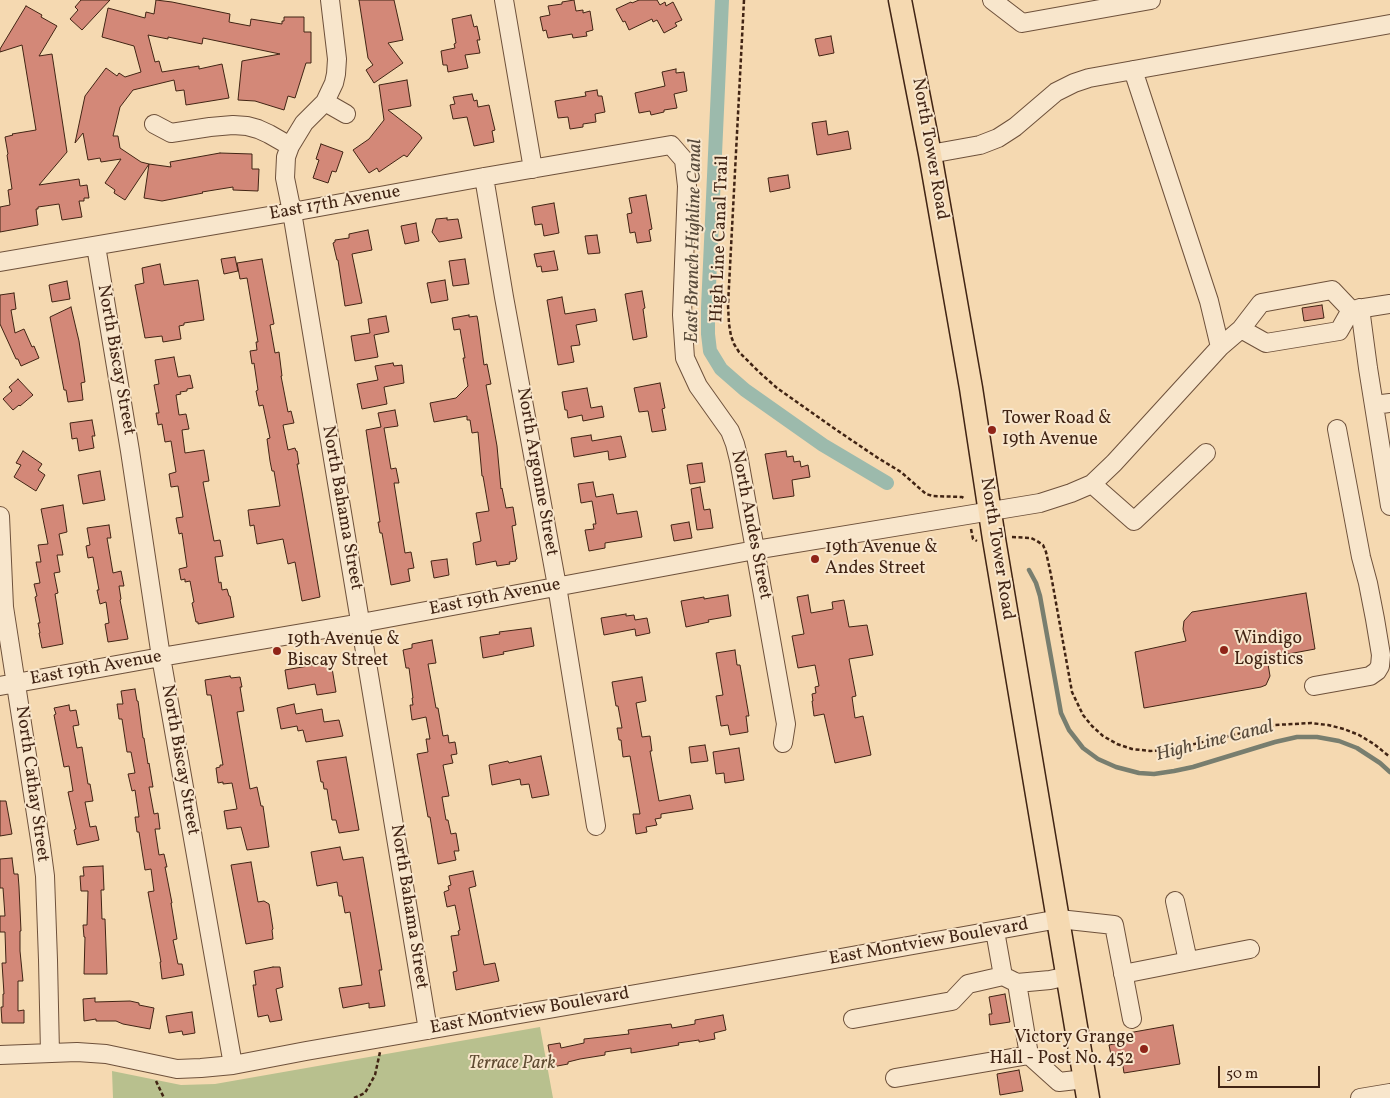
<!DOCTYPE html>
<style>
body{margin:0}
#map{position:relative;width:1390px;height:1098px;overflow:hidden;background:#f5d9b1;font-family:Vollkorn,serif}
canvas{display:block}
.scale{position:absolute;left:1218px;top:1066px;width:102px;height:22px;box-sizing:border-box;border:2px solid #412414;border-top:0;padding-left:6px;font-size:15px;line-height:18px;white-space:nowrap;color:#412414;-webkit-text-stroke:4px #f8e6cc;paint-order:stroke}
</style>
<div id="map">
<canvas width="1390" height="1098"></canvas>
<div class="scale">50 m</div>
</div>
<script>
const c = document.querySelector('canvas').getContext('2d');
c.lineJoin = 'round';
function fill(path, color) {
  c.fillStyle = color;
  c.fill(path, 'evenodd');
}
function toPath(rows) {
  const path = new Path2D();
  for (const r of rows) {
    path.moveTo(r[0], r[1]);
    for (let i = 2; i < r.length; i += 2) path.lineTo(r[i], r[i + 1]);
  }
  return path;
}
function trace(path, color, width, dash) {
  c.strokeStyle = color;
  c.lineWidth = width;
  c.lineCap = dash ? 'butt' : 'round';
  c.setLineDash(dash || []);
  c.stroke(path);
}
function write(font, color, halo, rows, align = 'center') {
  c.font = font + ' Vollkorn,serif';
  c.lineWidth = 4;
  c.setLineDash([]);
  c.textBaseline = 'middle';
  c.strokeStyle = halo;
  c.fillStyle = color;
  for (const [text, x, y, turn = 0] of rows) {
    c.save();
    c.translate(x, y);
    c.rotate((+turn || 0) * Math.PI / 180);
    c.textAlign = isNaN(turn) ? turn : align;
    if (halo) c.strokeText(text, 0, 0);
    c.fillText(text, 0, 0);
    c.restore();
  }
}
const green = toPath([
 [540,1027,553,1098,113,1098,112,1071,181,1085,215,1084]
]);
const stream = toPath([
 [1029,570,1036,583,1040,596,1061,713,1069,730,1083,748,1098,759,1116,767,1139,773,1154,774,1174,771,1193,767,1275,742,1297,737,1317,737,1339,741,1357,748,1380,763,1390,772]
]);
const canal = toPath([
 [722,0,708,308,708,334,710,351,721,369,745,390,823,445,887,483]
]);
const building = toPath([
 [81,0,110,0,82,30,70,19,78,10,75,7,81,0],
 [156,0,172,2,230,14,229,22,250,26,251,19,282,24,282,21,284,21,284,17,304,17,304,32,311,32,311,63,306,63,295,98,288,96,284,110,255,101,238,100,242,61,280,54,203,38,202,44,168,37,168,39,148,35,155,62,159,61,162,72,199,66,199,69,222,64,229,98,186,105,184,90,176,91,174,80,133,90,120,107,113,136,118,136,120,148,141,162,149,164,125,200,114,193,115,190,105,183,121,159,101,162,100,158,88,160,83,133,75,143,85,96,106,68,117,76,119,73,125,77,141,72,134,46,102,37,108,8,145,18,146,12,154,14,156,0],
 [359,0,394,0,403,40,388,43,403,63,374,83,366,70,373,65,368,58,359,0],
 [574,0,576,11,583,10,583,13,590,11,593,30,586,32,587,36,573,38,572,34,548,38,546,30,543,31,540,17,550,15,548,6,562,4,562,2,574,0],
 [639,0,657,0,660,5,665,2,666,6,673,2,682,20,675,23,677,26,664,33,657,20,653,22,652,19,629,30,625,21,623,22,616,9,631,2,632,3,639,0],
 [26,6,42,15,41,17,57,26,39,56,52,54,67,152,39,185,79,179,80,186,87,185,89,198,84,198,84,201,79,201,82,217,62,220,59,204,38,207,38,209,36,209,38,225,0,232,0,207,10,205,8,190,12,189,7,155,8,154,5,137,13,135,12,134,36,130,22,45,0,52,0,49,26,6],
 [471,15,474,27,477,26,480,40,477,40,480,53,465,55,468,68,448,72,447,65,443,65,441,51,455,48,454,44,456,43,452,19,471,15],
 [831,36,834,53,819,56,815,39,831,36],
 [676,69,676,73,684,72,687,91,674,94,677,108,664,110,664,112,651,115,650,111,639,113,635,93,665,86,662,72,676,69],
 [407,80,411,106,388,110,420,135,422,138,407,157,404,155,379,172,377,168,369,173,353,150,369,139,384,120,379,85,407,80],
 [597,90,598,96,602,96,605,112,595,114,596,122,583,124,583,127,570,129,568,117,558,118,555,101,586,96,585,92,597,90],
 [472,94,474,101,477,100,478,107,489,105,495,130,492,131,494,142,474,146,467,117,453,119,450,105,455,104,453,97,472,94],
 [826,121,828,135,848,131,851,149,817,155,812,123,826,121],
 [321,144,343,152,336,172,332,171,328,183,313,178,319,160,316,159,321,144],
 [220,153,252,154,252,169,259,169,258,191,233,190,233,187,202,192,203,193,162,201,144,198,149,164,171,167,170,162,220,153],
 [788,175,790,188,770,192,768,178,788,175],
 [646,195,652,229,649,230,651,241,637,243,635,232,630,233,627,214,632,213,629,198,646,195],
 [554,203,559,233,544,236,542,224,535,225,532,207,554,203],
 [447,218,447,220,458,219,462,238,439,242,432,232,436,219,447,218],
 [416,223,419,241,405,244,401,226,416,223],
 [368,230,372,250,352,254,362,303,345,306,338,260,337,260,333,243,335,242,335,240,349,238,349,234,368,230],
 [597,235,600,253,588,254,585,236,597,235],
 [554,251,558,270,542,272,541,266,537,267,534,254,554,251],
 [235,257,238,271,224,274,221,259,235,257],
 [262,259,274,324,270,325,275,353,279,352,282,376,281,376,288,412,291,411,294,423,283,425,288,450,295,448,296,451,297,451,299,464,297,464,302,492,320,597,302,601,295,562,288,564,283,539,257,544,254,525,250,526,248,510,280,506,274,471,272,471,270,461,267,439,270,438,263,405,259,406,256,391,258,390,254,363,252,364,250,351,257,350,256,342,258,342,247,278,240,279,237,263,262,259],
 [465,259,469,284,453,286,449,261,465,259],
 [160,264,164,285,198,280,204,320,184,323,184,325,179,326,181,339,163,342,162,336,145,338,135,285,144,283,142,268,160,264],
 [445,280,448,300,431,303,427,283,445,280],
 [67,281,70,299,52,302,49,285,67,281],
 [642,291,645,308,643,309,647,337,633,340,625,294,642,291],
 [14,293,16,309,11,310,15,333,24,329,32,347,34,346,39,358,21,366,18,359,16,359,0,324,0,295,14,293],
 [562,297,565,314,595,309,597,321,576,325,580,345,571,346,574,362,558,365,547,300,562,297],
 [1322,305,1324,318,1304,321,1302,308,1322,305],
 [71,307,79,341,85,382,81,383,83,400,68,402,66,390,64,390,50,317,71,307],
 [469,315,469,317,477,316,478,321,484,365,487,364,491,384,486,385,497,446,501,489,502,488,506,508,513,507,516,525,512,526,517,559,515,560,516,561,509,562,510,564,497,566,496,561,476,565,473,543,481,541,476,513,489,511,483,476,482,476,478,432,472,433,470,420,467,420,467,416,434,422,430,403,456,398,468,386,463,358,465,358,460,329,454,330,452,318,469,315],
 [386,316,389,332,374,335,378,357,355,361,351,336,370,333,368,319,386,316],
 [174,357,178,377,190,375,193,388,187,389,187,391,180,392,181,394,176,395,179,415,186,414,189,429,182,430,185,453,204,450,209,481,203,482,214,541,220,540,223,556,215,557,219,583,221,582,222,590,227,589,229,596,230,596,234,617,198,624,198,622,196,622,192,603,194,602,190,581,185,582,185,579,181,580,179,569,187,567,182,533,179,534,176,518,183,517,178,486,171,487,169,474,176,472,171,441,165,442,162,424,158,425,156,413,159,413,154,385,159,384,155,360,174,357],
 [393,363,394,366,402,365,404,383,384,387,387,404,362,409,357,384,378,380,375,366,393,363],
 [18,379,33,395,20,406,19,405,13,410,3,399,12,391,9,387,18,379],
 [660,383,665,408,662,409,666,430,652,432,648,411,639,412,634,388,660,383],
 [587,388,591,408,602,406,604,417,583,421,582,415,568,418,567,410,565,410,562,392,587,388],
 [395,410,398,426,384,428,391,469,396,468,399,483,394,483,405,553,411,552,414,568,408,569,410,581,391,585,382,533,380,533,378,522,380,522,366,430,381,427,378,413,395,410],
 [92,420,95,436,92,436,94,448,79,451,77,438,72,439,70,423,92,420],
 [591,435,592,441,621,436,626,457,609,460,608,451,574,457,571,438,591,435],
 [23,451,42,464,38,470,45,475,36,491,14,477,21,465,16,463,23,451],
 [786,451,787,457,793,456,794,462,800,461,801,467,808,465,810,477,792,480,794,496,773,499,765,454,786,451],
 [702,463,705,482,690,484,687,465,702,463],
 [100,471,105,500,83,504,78,475,100,471],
 [593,482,596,497,613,494,617,514,637,511,642,537,605,543,605,548,589,551,585,530,594,529,593,524,596,524,592,501,581,503,578,484,593,482],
 [700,487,704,510,710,509,713,528,697,530,691,489,700,487],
 [63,505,67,532,59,534,63,555,57,555,60,572,54,573,58,593,55,594,63,644,42,648,39,633,40,633,38,623,40,623,35,597,37,596,34,584,40,583,36,562,41,562,38,545,48,544,41,509,63,505],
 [689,522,692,538,674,541,671,525,689,522],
 [109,525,111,538,107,538,113,573,121,571,124,586,119,586,121,599,120,600,128,639,108,642,105,624,109,623,106,602,100,604,97,590,99,590,93,557,88,558,86,546,90,545,87,528,109,525],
 [447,559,449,575,434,578,431,561,447,559],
 [1306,593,1315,649,1267,658,1270,676,1266,685,1261,687,1144,708,1135,652,1186,641,1183,629,1184,621,1192,612,1306,593],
 [728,595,731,616,708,620,709,622,686,627,681,601,704,597,704,599,728,595],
 [808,595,811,613,833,609,832,602,844,600,849,627,867,625,873,655,849,659,856,696,852,697,855,718,863,716,871,755,835,763,824,714,814,716,812,701,813,701,812,694,816,693,815,687,819,686,815,665,798,668,792,636,804,634,797,597,808,595],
 [626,614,626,616,634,615,635,620,647,618,650,633,636,636,635,629,604,635,601,618,626,614],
 [531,628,534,646,503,652,504,654,483,658,480,637,500,634,499,632,531,628],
 [432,640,436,663,428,664,436,708,438,708,443,736,448,735,449,743,455,742,457,754,451,755,453,763,443,765,449,796,442,797,446,820,448,820,451,834,456,833,459,851,454,851,456,860,438,864,430,817,428,817,417,754,428,752,426,739,430,739,426,717,412,720,410,705,413,705,412,698,413,698,409,668,406,668,403,650,412,648,412,644,432,640],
 [735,650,737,665,740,665,749,716,746,716,748,732,730,735,728,725,721,726,716,696,723,695,716,653,735,650],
 [331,662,336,692,317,695,315,684,288,689,285,670,331,662],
 [230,676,231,678,240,677,242,687,240,687,244,711,237,712,250,789,257,787,261,806,263,806,269,847,247,850,241,827,227,829,224,811,237,809,232,783,223,784,223,782,218,783,216,768,220,767,220,765,223,765,211,695,207,695,205,680,230,676],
 [642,677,646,701,636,703,642,737,650,736,652,751,650,751,659,801,690,795,693,809,661,814,661,818,655,819,657,825,646,827,647,832,636,834,633,814,640,814,630,756,623,757,621,740,619,740,617,728,622,728,618,706,616,706,612,682,642,677],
 [135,689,137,701,138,701,143,738,144,738,148,764,149,763,153,787,149,787,154,814,158,813,160,829,155,829,159,855,164,854,167,867,165,867,172,903,171,903,177,939,173,940,178,964,182,964,184,975,162,979,160,962,161,962,148,892,154,891,151,869,145,870,139,832,137,832,135,817,139,817,135,790,132,791,128,774,135,773,131,752,127,752,122,719,119,719,117,704,123,704,121,691,135,689],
 [294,704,296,714,322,709,324,722,339,720,343,736,306,742,303,730,298,731,297,726,281,729,277,708,294,704],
 [69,705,70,711,76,710,79,725,73,726,77,748,82,747,88,784,90,784,93,801,85,802,90,827,96,826,99,840,77,845,74,830,76,829,68,792,73,791,69,766,64,767,54,715,56,714,54,708,69,705],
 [705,745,708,761,691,763,689,747,705,745],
 [739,748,744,780,725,783,724,773,716,774,713,752,739,748],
 [541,756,549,795,532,798,529,784,521,785,520,779,492,785,489,765,508,761,509,763,541,756],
 [346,757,359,830,339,833,336,820,332,820,327,789,324,789,323,782,321,782,317,761,346,757],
 [0,801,6,801,12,834,0,836,0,801],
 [340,847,343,860,363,857,382,970,379,970,385,1006,369,1008,369,1003,343,1008,339,988,362,985,350,912,345,913,342,896,339,896,337,882,317,886,311,852,340,847],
 [12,858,14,874,18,874,19,887,21,931,20,931,20,951,23,981,18,981,18,1011,24,1010,24,1023,2,1023,1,1007,3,1007,3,994,4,994,2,963,6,963,5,932,0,932,0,916,5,916,3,888,0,888,0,859,12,858],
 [251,862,258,902,264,901,269,904,273,929,272,930,273,939,246,944,231,865,251,862],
 [103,866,104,890,101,890,102,919,105,919,107,974,84,974,85,937,84,937,83,925,87,925,88,891,81,891,80,876,84,876,83,867,103,866],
 [473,871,476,886,469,888,484,965,495,963,499,981,456,990,453,972,457,971,451,936,459,935,458,931,460,930,455,905,447,907,444,892,449,890,448,886,451,885,449,876,473,871],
 [273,967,280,967,283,987,276,989,282,1020,270,1022,268,1015,258,1017,253,985,256,985,254,971,273,967],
 [1005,994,1010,1022,990,1025,989,1014,992,1014,989,997,1005,994],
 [95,998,95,1002,130,1001,139,1003,139,1005,154,1008,150,1029,123,1024,116,1021,96,1021,96,1019,84,1021,83,999,95,998],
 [192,1012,195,1033,183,1035,182,1031,169,1033,166,1016,192,1012],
 [723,1015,726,1030,714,1033,715,1039,699,1042,699,1040,678,1043,679,1045,631,1053,631,1048,605,1052,605,1055,580,1059,568,1062,568,1064,552,1067,548,1045,560,1043,561,1048,584,1043,584,1039,629,1034,628,1030,671,1024,672,1028,695,1024,695,1020,723,1015],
 [1173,1025,1180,1064,1124,1073,1121,1053,1111,1055,1109,1045,1119,1043,1117,1035,1173,1025],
 [1019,1070,1023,1091,1000,1095,997,1074,1019,1070]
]);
const path = toPath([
 [744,0,728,305,729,324,731,336,734,344,739,352,759,372,777,388,838,431,878,458,901,472,926,494,933,496,962,497,965,499],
 [971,529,973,539,977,541],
 [1012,537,1031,538,1037,541,1043,545,1046,552,1051,575,1072,692,1083,715,1092,726,1103,736,1117,744,1132,749,1150,751,1169,750,1275,725,1311,723,1328,725,1344,729,1359,735,1374,744,1390,757],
 [156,1081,164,1098],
 [354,1098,365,1093,375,1075,380,1052]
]);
const minor = toPath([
 [330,0,337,59,336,74,334,83,325,102,304,123,290,146,286,157,285,178,292,212,428,1030],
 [504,0,533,169],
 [992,0,1022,23,1151,0],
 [1133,70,1209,301,1220,347],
 [325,102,346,114],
 [154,124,171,133,210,127,233,125,247,126,258,129,269,134,290,146],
 [930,154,980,145,998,138,1015,127,1056,92,1074,83,1089,78,1390,24],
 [484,177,504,297,557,586,596,826],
 [96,246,130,451,161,657,233,1065],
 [0,262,292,212,484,177,671,145,684,160,687,186,682,315,685,358,698,386,730,431,735,444,739,460,786,724,783,743],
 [1360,308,1368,368,1390,506],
 [1241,329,1266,343,1339,331,1351,310,1390,304],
 [1374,405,1390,403],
 [1092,484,1134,521,1206,453],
 [0,516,4,607,41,846,45,876,48,960,50,1053],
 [0,686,161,657,361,623,755,550,1040,503,1071,493,1092,484,1114,463,1220,347,1241,329,1261,303,1332,290,1351,310],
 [1314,686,1370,676,1377,671,1380,666,1381,655,1375,619,1368,583,1361,557,1337,429],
 [1175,901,1188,961],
 [1123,974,1250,949],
 [1017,983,1050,980,1068,976],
 [853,1019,952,1001,968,984,1003,976,995,931],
 [0,1055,77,1052,106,1054,177,1069,201,1068,233,1065,306,1051,734,977,1059,919,1114,925,1132,1019],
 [1029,1055,1059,1082,1085,1079],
 [895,1078,1029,1055,1017,983,1003,976],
 [1360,1098,1390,1093]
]);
const major = toPath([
 [900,0,930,154,971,388,994,539,1088,1098]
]);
const markers = [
 [992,430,5,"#8f2418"],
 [815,559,5,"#8f2418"],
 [1224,650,5,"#8f2418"],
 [277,651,5,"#8f2418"],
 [1144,1049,5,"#8f2418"]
];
const streetNames = [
 ["North Tower Road",929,149,80],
 ["East 17th Avenue",335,204,-10],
 ["High Line Canal Trail",721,239,-88],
 ["North Biscay Street",115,360,80],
 ["North Argonne Street",536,472,80],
 ["North Bahama Street",341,508,80],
 ["North Andes Street",750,525,79],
 ["North Tower Road",996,549,81],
 ["East 19th Avenue",495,598,-11],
 ["East 19th Avenue",96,669,-10],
 ["North Biscay Street",179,760,80],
 ["North Cathay Street",31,784,82],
 ["North Bahama Street",408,907,81],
 ["East Montview Boulevard",929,943,-10],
 ["East Montview Boulevard",530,1012,-10]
];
const poiNames = [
 ["Tower Road &",1002,420],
 ["19th Avenue",1002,441],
 ["19th Avenue &",825,549],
 ["Andes Street",825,570],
 ["Windigo",1234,640],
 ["Logistics",1234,661],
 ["19th Avenue &",287,641],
 ["Biscay Street",287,662],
 ["Victory Grange",1134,1039,"right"],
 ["Hall - Post No. 452",1134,1060,"right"]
];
const parkNames = [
 ["Terrace Park",512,1065]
];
const waterNames = [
 ["East Branch Highline Canal",695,241,-89],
 ["High Line Canal",1215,742,-14]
];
fill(green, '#b8c08e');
trace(stream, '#787e6f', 4.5);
trace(canal, '#9cbaac', 14);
fill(building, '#d38878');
trace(building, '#412414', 1);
trace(minor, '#6e513b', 20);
trace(major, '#412414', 25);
trace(path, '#412414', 2.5, [4, 2.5]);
trace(minor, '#f8e6cc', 18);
trace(major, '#f5d9b1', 22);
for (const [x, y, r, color] of markers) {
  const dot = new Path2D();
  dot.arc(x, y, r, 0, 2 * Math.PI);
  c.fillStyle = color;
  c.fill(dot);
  trace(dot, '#f8e6cc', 2);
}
write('18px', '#412414', '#f8e6cc', streetNames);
write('18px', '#412414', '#f8e6cc', poiNames, 'left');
write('italic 18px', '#5f4b32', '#f8e6cc', parkNames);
write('italic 19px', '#584a3a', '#f8e6cc', waterNames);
</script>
